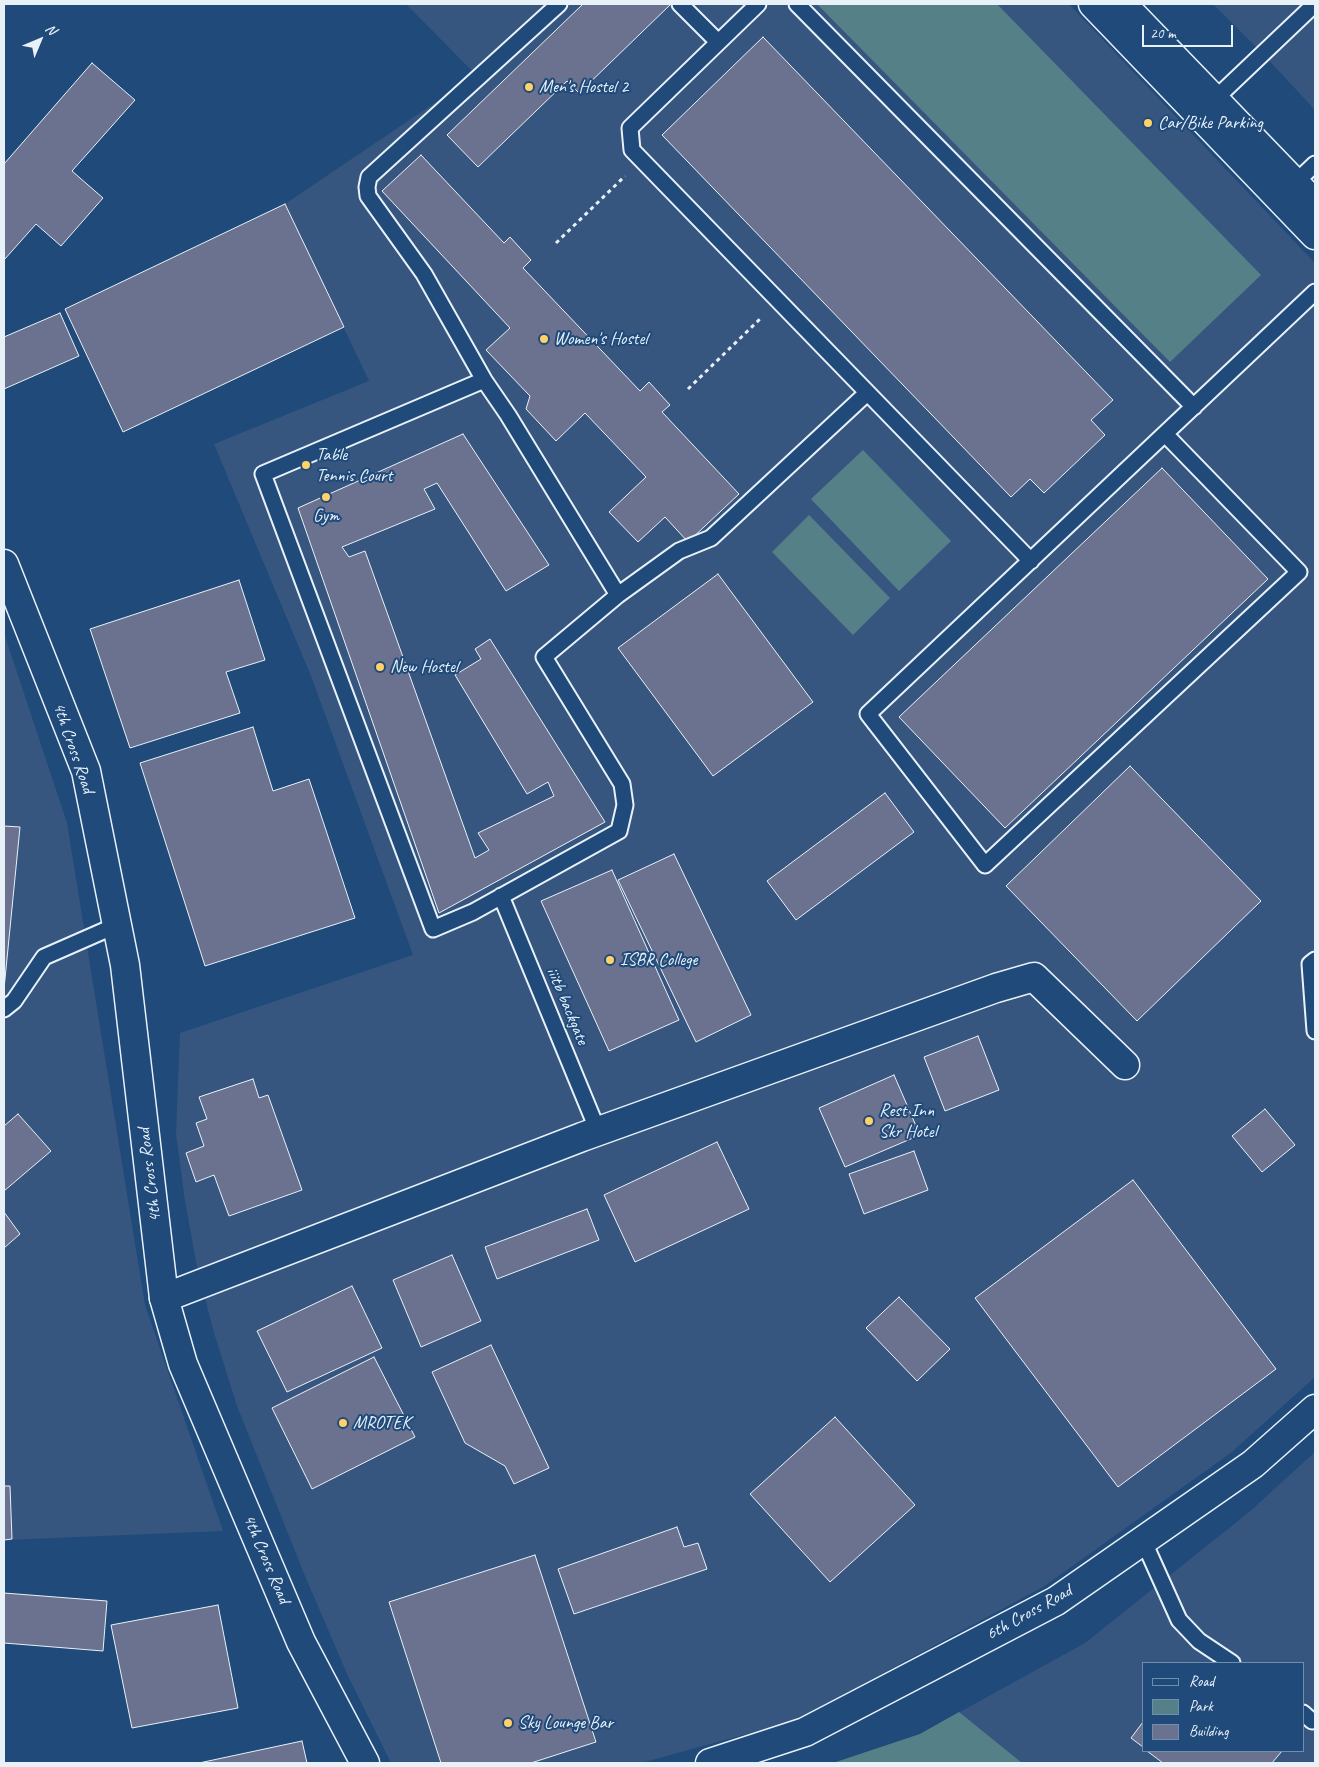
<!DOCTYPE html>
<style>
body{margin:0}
#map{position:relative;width:1319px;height:1767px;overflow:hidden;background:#1f4a7a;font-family:Caveat,sans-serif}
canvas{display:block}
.frame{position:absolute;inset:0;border:5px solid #e8f1f8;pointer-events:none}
.legend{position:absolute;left:1142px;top:1662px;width:162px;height:90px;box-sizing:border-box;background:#1f4a7a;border:1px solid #6f8dac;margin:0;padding:6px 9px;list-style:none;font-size:15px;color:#e8f1f8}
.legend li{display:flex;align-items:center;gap:10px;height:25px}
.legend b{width:25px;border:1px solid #6f8dac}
.north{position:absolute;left:15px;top:15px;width:50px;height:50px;-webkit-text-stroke:4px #1f4a7a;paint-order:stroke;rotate:45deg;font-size:14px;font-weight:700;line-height:20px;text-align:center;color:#e8f1f8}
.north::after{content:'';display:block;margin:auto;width:18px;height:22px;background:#e8f1f8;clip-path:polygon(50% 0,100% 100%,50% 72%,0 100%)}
.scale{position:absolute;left:1142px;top:25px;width:91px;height:22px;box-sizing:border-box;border:2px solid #e8f1f8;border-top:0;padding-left:6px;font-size:15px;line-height:18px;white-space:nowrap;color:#e8f1f8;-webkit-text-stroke:4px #1f4a7a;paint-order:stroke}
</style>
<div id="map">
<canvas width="1319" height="1767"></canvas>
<div class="frame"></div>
<ul class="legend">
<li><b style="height:6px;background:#1f4a7a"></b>Road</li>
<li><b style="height:14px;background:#568088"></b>Park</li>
<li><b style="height:14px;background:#6b728f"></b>Building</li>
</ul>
<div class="north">N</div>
<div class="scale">20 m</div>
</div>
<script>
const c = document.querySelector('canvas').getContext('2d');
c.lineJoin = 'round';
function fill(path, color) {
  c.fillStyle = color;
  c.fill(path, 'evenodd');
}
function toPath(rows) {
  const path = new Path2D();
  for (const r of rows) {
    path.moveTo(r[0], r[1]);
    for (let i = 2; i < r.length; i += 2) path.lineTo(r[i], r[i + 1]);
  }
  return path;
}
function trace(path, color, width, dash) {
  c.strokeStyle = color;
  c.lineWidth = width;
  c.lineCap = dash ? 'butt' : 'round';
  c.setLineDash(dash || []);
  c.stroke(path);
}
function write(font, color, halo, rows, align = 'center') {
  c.font = font + ' Caveat,sans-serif';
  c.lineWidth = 4;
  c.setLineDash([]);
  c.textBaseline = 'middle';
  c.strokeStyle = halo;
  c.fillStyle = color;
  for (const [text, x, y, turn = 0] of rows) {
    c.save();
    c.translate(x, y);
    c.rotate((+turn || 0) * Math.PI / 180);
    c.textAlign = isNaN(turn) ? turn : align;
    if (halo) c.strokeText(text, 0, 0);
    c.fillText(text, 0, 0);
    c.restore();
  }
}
const built = toPath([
 [406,4,1069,4,1315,263,1315,1377,1232,1452,1043,1587,794,1721,641,1763,391,1763,348,1676,305,1576,237,1406,214,1333,197,1267,185,1201,176,1134,180,1033,413,955,311,676,214,444,369,381,285,204,476,75],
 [1213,4,1315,4,1315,110,1262,53],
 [4,633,67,823,145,1305,223,1531,4,1540],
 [1315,1452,1315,1763,833,1763,920,1734,1085,1643,1248,1513],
 [1143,1663,1303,1663,1303,1751,1143,1751]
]);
const green = toPath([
 [817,4,997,4,1261,275,1170,362],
 [863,450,951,541,899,591,811,499],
 [809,515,890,598,853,635,772,552],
 [959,1712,1022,1763,833,1763,920,1734]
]);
const building = toPath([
 [583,4,671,4,579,93,567,81,478,167,447,135,583,4],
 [763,37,1113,400,1091,420,1105,435,1044,493,1030,479,1011,497,662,135,763,37],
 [92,63,135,100,72,171,103,198,61,246,36,224,4,260,4,164,92,63],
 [421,155,504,243,510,237,531,260,523,268,640,391,649,382,670,405,662,412,739,494,688,542,665,517,638,542,609,512,646,477,585,413,556,441,526,409,530,396,486,350,510,328,382,191,421,155],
 [285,204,344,327,123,432,65,309,285,204],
 [60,313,79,356,4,389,4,337,60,313],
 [463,434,549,565,506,591,437,483,424,489,435,509,342,547,349,557,365,551,475,858,489,850,478,833,554,796,548,782,527,794,455,675,481,659,475,649,490,639,605,822,439,913,298,508,463,434],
 [1162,468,1268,579,1005,828,899,717,1162,468],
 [718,574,813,702,713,776,618,648,718,574],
 [239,580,265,660,226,672,240,713,130,748,90,629,239,580],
 [253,727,273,791,309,779,355,918,205,966,140,763,253,727],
 [1130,766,1261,901,1137,1021,1006,886,1130,766],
 [885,793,914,832,796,920,767,881,885,793],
 [4,826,20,827,4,989,4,826],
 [674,854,751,1015,696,1042,618,880,674,854],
 [612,870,679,1020,609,1051,541,901,612,870],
 [978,1036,999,1090,945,1111,924,1057,978,1036],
 [894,1075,920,1135,845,1167,819,1108,894,1075],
 [253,1079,259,1098,268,1095,302,1190,229,1216,214,1175,196,1182,186,1153,204,1146,196,1123,207,1119,199,1097,253,1079],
 [1265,1109,1295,1145,1262,1172,1232,1136,1265,1109],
 [18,1114,51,1151,4,1191,4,1126,18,1114],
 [717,1142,749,1209,635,1262,604,1195,717,1142],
 [914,1151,928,1190,864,1214,849,1174,914,1151],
 [1133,1180,1276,1369,1118,1487,975,1298,1133,1180],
 [587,1209,599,1240,497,1279,485,1247,587,1209],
 [4,1212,20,1234,4,1248,4,1212],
 [452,1255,481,1321,421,1347,393,1280,452,1255],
 [352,1286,382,1348,287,1392,257,1331,352,1286],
 [899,1297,950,1349,917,1381,866,1328,899,1297],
 [491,1345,549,1468,514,1484,505,1466,465,1443,432,1372,491,1345],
 [374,1357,415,1437,312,1489,272,1408,374,1357],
 [835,1417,915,1505,830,1582,750,1494,835,1417],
 [4,1486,10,1486,12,1539,4,1540,4,1486],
 [677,1527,684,1547,698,1543,707,1569,574,1614,558,1569,677,1527],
 [535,1555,596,1742,531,1763,441,1763,389,1602,535,1555],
 [4,1593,107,1601,103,1651,4,1643,4,1593],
 [218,1605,238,1708,132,1728,111,1625,218,1605],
 [1143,1722,1143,1747,1131,1738,1143,1722],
 [302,1741,307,1763,199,1763,302,1741],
 [1147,1751,1282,1751,1272,1763,1163,1763,1147,1751]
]);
const path = toPath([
 [556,243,625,176],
 [688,389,762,317]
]);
const lane = toPath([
 [559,4,369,177,367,187,368,196,424,274,484,380,508,415,618,595,679,551,711,538,867,393],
 [680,4,718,42],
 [758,4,630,128,632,150,1031,561],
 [797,4,1194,407],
 [1215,99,1315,4],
 [1295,183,1315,164],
 [484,380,263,474,433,929,473,912,619,831,625,805,622,784,544,657,618,595],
 [1165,434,1299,572,985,865,868,714,1315,292],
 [501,896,598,1131],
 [1315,960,1310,964,1315,1031],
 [4,1009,14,1001,44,957,117,925],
 [1143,1540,1179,1620,1199,1641,1232,1663],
 [1303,1713,1312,1721]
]);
const street = toPath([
 [164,1298,582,1137,996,988,1034,977,1125,1065]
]);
const secondary = toPath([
 [1093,4,1315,235],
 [1122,4,1315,204],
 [4,564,86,771,125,965,164,1298,183,1364,301,1642,365,1763],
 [710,1763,805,1732,1056,1601,1253,1464,1315,1409]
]);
const markers = [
 [529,87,5,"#ffd166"],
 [1148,123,5,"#ffd166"],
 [544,339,5,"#ffd166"],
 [306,465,5,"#ffd166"],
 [326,497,5,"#ffd166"],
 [380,667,5,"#ffd166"],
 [610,960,5,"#ffd166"],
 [869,1121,5,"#ffd166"],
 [343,1423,5,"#ffd166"],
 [508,1723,5,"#ffd166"]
];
const poiNames = [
 ["Men's Hostel 2",539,87],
 ["Car/Bike Parking",1158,123],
 ["Women's Hostel",554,339],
 ["Table",316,455],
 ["Tennis Court",316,476],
 ["Gym",326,516,"center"],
 ["New Hostel",390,667],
 ["ISBR College",620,960],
 ["Rest Inn",879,1111],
 ["Skr Hotel",879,1132],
 ["MROTEK",353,1423],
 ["Sky Lounge Bar",518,1723]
];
const streetNames = [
 ["4th Cross Road",73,748,71],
 ["iiitb backgate",567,1006,67],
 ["4th Cross Road",150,1175,-97],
 ["4th Cross Road",266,1559,67],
 ["6th Cross Road",1029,1613,-29]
];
fill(built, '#365680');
fill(green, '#568088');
fill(building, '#6b728f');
trace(building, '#e8f1f8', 1);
trace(lane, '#e8f1f8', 19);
trace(street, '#e8f1f8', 31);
trace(secondary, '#e8f1f8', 31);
trace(path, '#e8f1f8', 3, [4, 4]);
trace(lane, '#1f4a7a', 15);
trace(street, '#1f4a7a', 28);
trace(secondary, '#1f4a7a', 28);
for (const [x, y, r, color] of markers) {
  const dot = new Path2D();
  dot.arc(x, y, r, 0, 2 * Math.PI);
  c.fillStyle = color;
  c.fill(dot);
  trace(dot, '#1f4a7a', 2);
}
write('18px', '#e8f1f8', '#1f4a7a', poiNames, 'left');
write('18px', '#e8f1f8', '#1f4a7a', streetNames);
</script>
